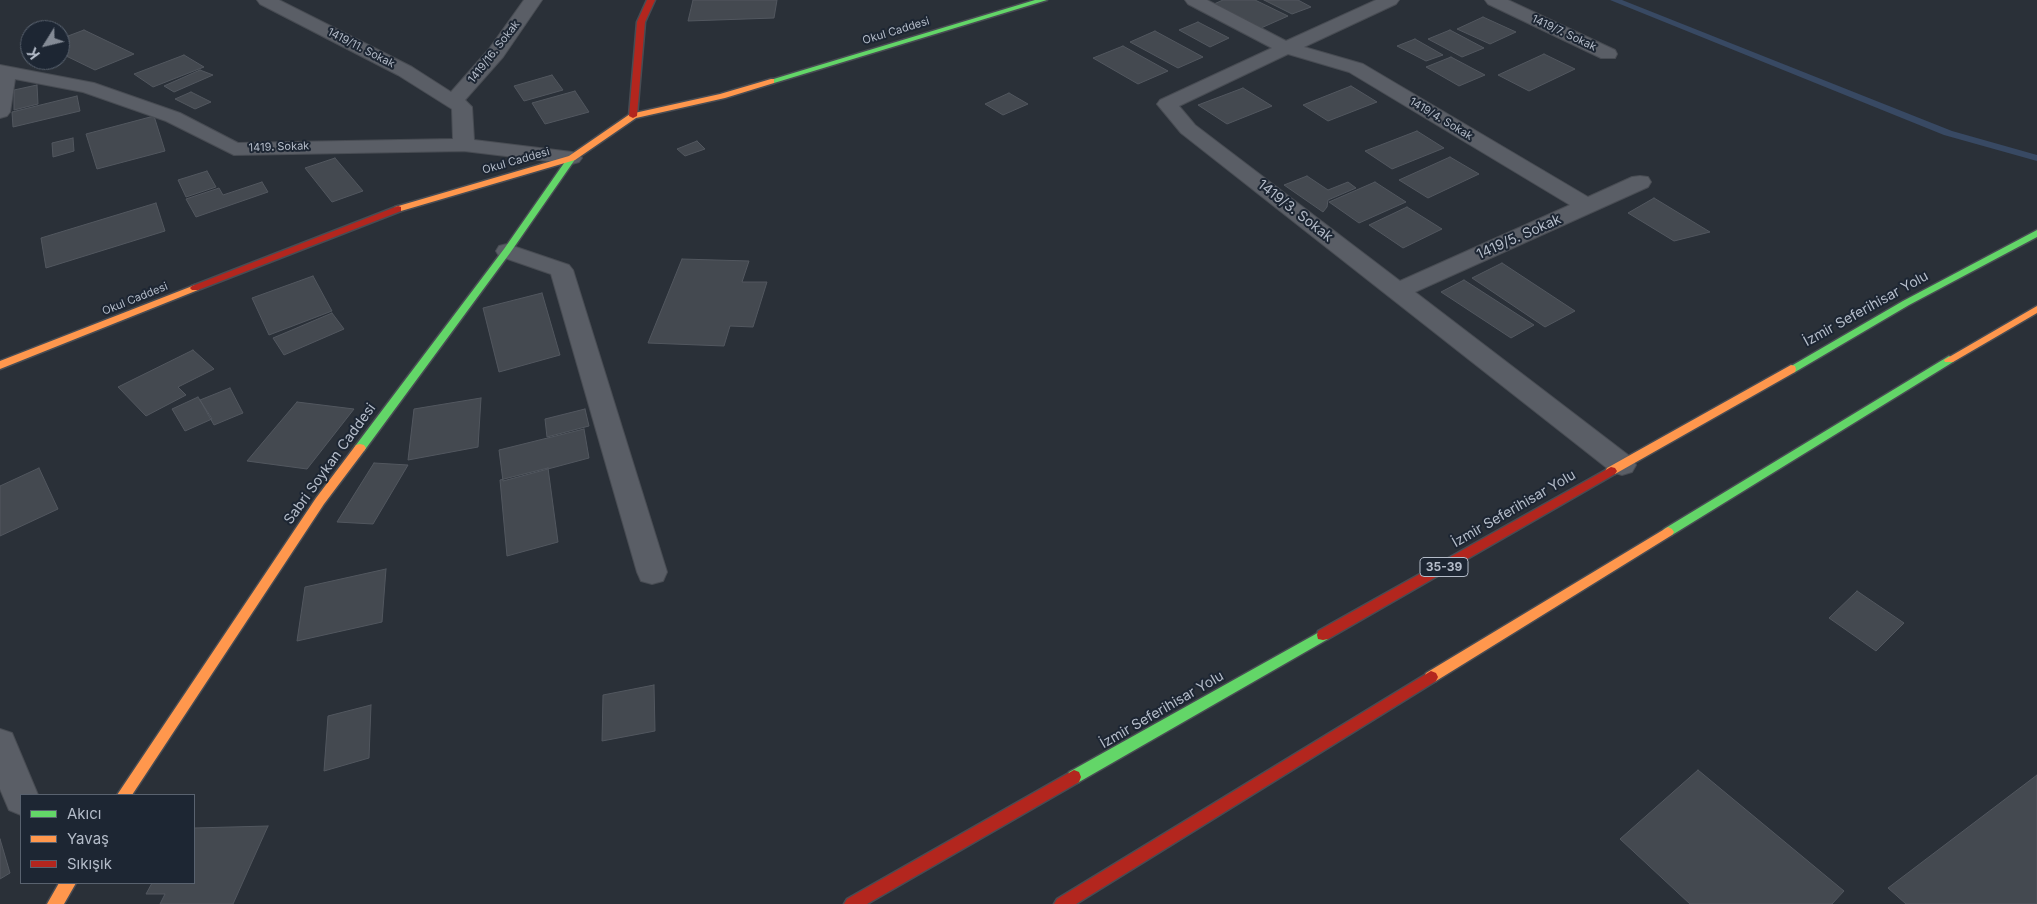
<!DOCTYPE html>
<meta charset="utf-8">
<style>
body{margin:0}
#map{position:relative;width:2037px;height:904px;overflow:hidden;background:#2a3038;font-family:Inter,sans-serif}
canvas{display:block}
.legend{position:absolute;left:20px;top:794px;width:175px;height:90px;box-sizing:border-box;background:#1d2633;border:1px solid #59626f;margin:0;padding:6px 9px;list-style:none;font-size:15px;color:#b4bcc9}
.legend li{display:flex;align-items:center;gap:10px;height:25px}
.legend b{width:25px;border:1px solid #59626f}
.north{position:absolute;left:20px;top:20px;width:50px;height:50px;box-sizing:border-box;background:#1d2633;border:1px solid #59626f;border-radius:50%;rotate:234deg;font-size:14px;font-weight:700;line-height:20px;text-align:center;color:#b4bcc9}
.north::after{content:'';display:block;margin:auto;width:18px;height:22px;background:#848b96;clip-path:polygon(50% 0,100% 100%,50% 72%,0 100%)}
</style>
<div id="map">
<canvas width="2037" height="904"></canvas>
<ul class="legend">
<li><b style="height:6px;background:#63d668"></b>Akıcı</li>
<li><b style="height:6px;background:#ff974d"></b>Yavaş</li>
<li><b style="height:6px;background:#b3261e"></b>Sıkışık</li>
</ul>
<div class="north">K</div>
</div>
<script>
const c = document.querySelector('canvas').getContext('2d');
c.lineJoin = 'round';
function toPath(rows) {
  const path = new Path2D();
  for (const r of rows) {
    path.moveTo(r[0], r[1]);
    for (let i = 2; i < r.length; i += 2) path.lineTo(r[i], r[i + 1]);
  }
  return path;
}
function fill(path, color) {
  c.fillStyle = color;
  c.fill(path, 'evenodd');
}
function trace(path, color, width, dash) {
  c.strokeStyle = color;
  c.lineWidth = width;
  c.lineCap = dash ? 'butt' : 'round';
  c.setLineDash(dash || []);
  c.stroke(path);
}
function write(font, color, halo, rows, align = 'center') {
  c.font = font + ' Inter,sans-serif';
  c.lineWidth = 4;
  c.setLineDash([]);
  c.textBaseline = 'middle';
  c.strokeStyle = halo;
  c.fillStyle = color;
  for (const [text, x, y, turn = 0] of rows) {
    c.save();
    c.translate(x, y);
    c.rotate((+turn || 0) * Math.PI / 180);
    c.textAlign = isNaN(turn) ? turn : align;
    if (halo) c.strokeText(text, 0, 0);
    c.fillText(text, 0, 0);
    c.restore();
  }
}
const stream = toPath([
 [1610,0,1622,0,1952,131,2037,155,2037,161,1944,135,1610,0]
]);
const building = toPath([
 [693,0,777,0,774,18,688,21,693,0],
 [1223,0,1255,0,1288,16,1261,28,1214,4,1223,0],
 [1264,0,1298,0,1311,7,1292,14,1264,0],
 [1483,17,1516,32,1490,44,1457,29,1483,17],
 [1198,22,1229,38,1210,47,1179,30,1198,22],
 [84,30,134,54,95,70,60,53,60,39,84,30],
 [1450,30,1484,48,1462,57,1428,39,1450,30],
 [1155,31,1203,57,1178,68,1130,42,1155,31],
 [1415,39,1443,55,1426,61,1397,46,1415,39],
 [1123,46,1168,71,1138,84,1093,58,1123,46],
 [1544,54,1575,69,1529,91,1498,75,1544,54],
 [184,55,204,67,153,87,134,74,184,55],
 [1451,57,1485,75,1459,86,1426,67,1451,57],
 [200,70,213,75,174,92,164,86,200,70],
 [552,75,563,90,524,101,514,86,552,75],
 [37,85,38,104,14,110,14,90,37,85],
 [1351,86,1377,102,1328,121,1303,105,1351,86],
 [1243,88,1272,106,1227,124,1198,105,1243,88],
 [575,91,589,112,545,124,532,103,575,91],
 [191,92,211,102,195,109,175,99,191,92],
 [1009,93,1028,104,1003,115,985,104,1009,93],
 [77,96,80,111,13,127,12,112,77,96],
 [154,116,165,151,97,169,86,134,154,116],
 [1417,131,1444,148,1392,169,1365,151,1417,131],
 [73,138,74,151,53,157,52,143,73,138],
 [697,141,705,149,685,156,677,149,697,141],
 [1450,157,1479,174,1428,198,1399,180,1450,157],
 [335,158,363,191,332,202,305,168,335,158],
 [207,171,216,187,186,197,178,180,207,171],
 [1307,176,1328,190,1348,182,1356,188,1328,200,1327,207,1323,212,1284,185,1307,176],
 [262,182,268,192,196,217,186,199,219,188,223,195,262,182],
 [1375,182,1406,202,1359,223,1329,202,1375,182],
 [1654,198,1710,232,1674,241,1628,213,1654,198],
 [156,203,165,231,46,268,41,238,156,203],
 [1407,207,1442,229,1403,248,1369,225,1407,207],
 [682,259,749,261,742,282,767,282,753,327,730,326,724,346,648,343,682,259],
 [1502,263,1575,311,1545,327,1472,278,1502,263],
 [313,276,332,311,269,335,252,298,313,276],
 [1464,280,1534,325,1511,338,1441,292,1464,280],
 [542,293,560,355,499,372,483,308,542,293],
 [332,313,344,329,284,355,273,338,332,313],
 [193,350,214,369,178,387,186,395,146,416,118,387,193,350],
 [230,388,243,413,214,425,200,400,230,388],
 [198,397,212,419,185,431,172,409,198,397],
 [481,398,478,447,408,460,414,409,481,398],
 [297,402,354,409,307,469,247,461,297,402],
 [585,409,589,426,547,437,545,419,585,409],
 [584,429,589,458,503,481,499,450,584,429],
 [374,463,408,465,373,524,337,522,374,463],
 [39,468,58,509,0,536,0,486,39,468],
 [548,468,558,542,507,556,500,480,548,468],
 [386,569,382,622,297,641,305,587,386,569],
 [1857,591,1904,623,1876,651,1829,618,1857,591],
 [654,685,655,731,602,741,603,695,654,685],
 [371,705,369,758,324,771,328,716,371,705],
 [1698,770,1844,891,1832,904,1690,904,1620,839,1698,770],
 [2037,775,2037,904,1906,904,1888,888,2037,775],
 [268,826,233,904,160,904,165,894,146,894,152,883,194,883,194,828,268,826],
 [0,839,10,873,0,879,0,839]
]);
const street = toPath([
 [257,0,279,0,412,67,451,92,489,49,524,0,542,0,503,57,465,100,472,107,474,140,572,152,579,154,582,158,579,162,572,164,464,151,234,155,166,121,83,92,15,79,10,112,7,116,0,118,0,65,94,83,180,113,238,143,453,139,452,109,398,75,260,4,257,0],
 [1185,0,1207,0,1286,41,1376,0,1399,0,1396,4,1304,47,1363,64,1588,197,1632,177,1640,176,1648,177,1651,182,1648,187,1415,292,1632,458,1636,465,1632,472,1622,475,1612,472,1181,133,1157,104,1160,100,1272,48,1188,4,1185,0],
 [1288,54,1349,72,1570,205,1400,281,1195,125,1179,106,1288,54],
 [1485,0,1508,0,1615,50,1617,54,1615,58,1601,58,1488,4,1485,0],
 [507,244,569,265,573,270,667,572,663,581,652,584,641,581,637,572,551,274,499,256,496,251,499,246,507,244],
 [0,729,12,733,38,795,21,795,21,815,9,810,0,789,0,729]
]);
const fast = toPath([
 [1035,0,1047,0,774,83,767,81,1035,0],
 [572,155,576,158,510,253,364,451,356,451,354,448,356,445,504,249,569,156,572,155],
 [2037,230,2037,237,1909,305,1795,372,1791,373,1786,369,1903,301,2037,230],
 [1949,356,1953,358,1954,360,1953,362,1672,535,1664,535,1662,532,1664,529,1949,356],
 [1323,630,1328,631,1329,635,1328,639,1079,782,1074,784,1069,782,1067,777,1069,772,1323,630]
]);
const slow = toPath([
 [771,79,774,79,774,83,725,98,636,118,575,160,401,211,395,211,394,209,395,207,569,156,630,114,720,94,771,79],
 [195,285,200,288,198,290,0,369,0,361,195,285],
 [2037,306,2037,313,1953,362,1945,362,1944,360,2037,306],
 [1791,365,1795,366,1796,369,1795,372,1615,474,1607,474,1605,471,1607,468,1791,365],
 [360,444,364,445,366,448,364,451,324,504,132,795,117,795,316,498,356,445,360,444],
 [1668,527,1672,529,1674,532,1672,535,1436,681,1431,683,1426,681,1424,677,1426,673,1668,527],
 [59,883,76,883,64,904,47,904,59,883]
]);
const jam = toPath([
 [647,0,655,0,645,22,637,116,633,118,629,116,637,22,647,0],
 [398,206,401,207,401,211,198,290,192,290,190,288,192,286,398,206],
 [1611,467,1615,468,1617,471,1615,474,1328,639,1323,640,1318,639,1317,635,1318,631,1611,467],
 [1431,671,1436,673,1438,677,1436,681,1076,904,1054,904,1057,899,1431,671],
 [1074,770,1079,772,1081,777,1079,782,867,904,844,904,847,899,1074,770]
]);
const farStreetnames = [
 ["Okul Caddesi",896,31,-17],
 ["1419/7. Sokak",1564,33,25],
 ["1419/11. Sokak",361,48,27],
 ["1419/16. Sokak",494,52,-52],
 ["1419/4. Sokak",1441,119,31],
 ["1419. Sokak",279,147,-2],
 ["Okul Caddesi",516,161,-16],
 ["Okul Caddesi",135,299,-22]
];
const shields = [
 [1444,567,48]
];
const shieldNames = [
 ["35-39",1444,567]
];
const streetNames = [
 ["1419/3. Sokak",1295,211,38],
 ["1419/5. Sokak",1519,237,-24],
 ["İzmir Seferihisar Yolu",1866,309,-29],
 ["Sabri Soykan Caddesi",330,464,-54],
 ["İzmir Seferihisar Yolu",1514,509,-30],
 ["İzmir Seferihisar Yolu",1162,710,-30]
];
fill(stream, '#384963');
fill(building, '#444950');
trace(building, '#52575f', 1);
trace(street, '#484c53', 2);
trace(fast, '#484c53', 3);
trace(slow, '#484c53', 3);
trace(jam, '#484c53', 3);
fill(street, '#5a5e66');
fill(fast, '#63d668');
fill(slow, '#ff974d');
fill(jam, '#b3261e');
write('11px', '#b4bcc9', '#1d2633', farStreetnames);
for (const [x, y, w] of shields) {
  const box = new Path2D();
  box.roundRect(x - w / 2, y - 9.5, w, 19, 4);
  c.fillStyle = '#1d2633';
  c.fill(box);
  trace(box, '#b4bcc9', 1);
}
write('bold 12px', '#b4bcc9', null, shieldNames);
write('14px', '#b4bcc9', '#1d2633', streetNames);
</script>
